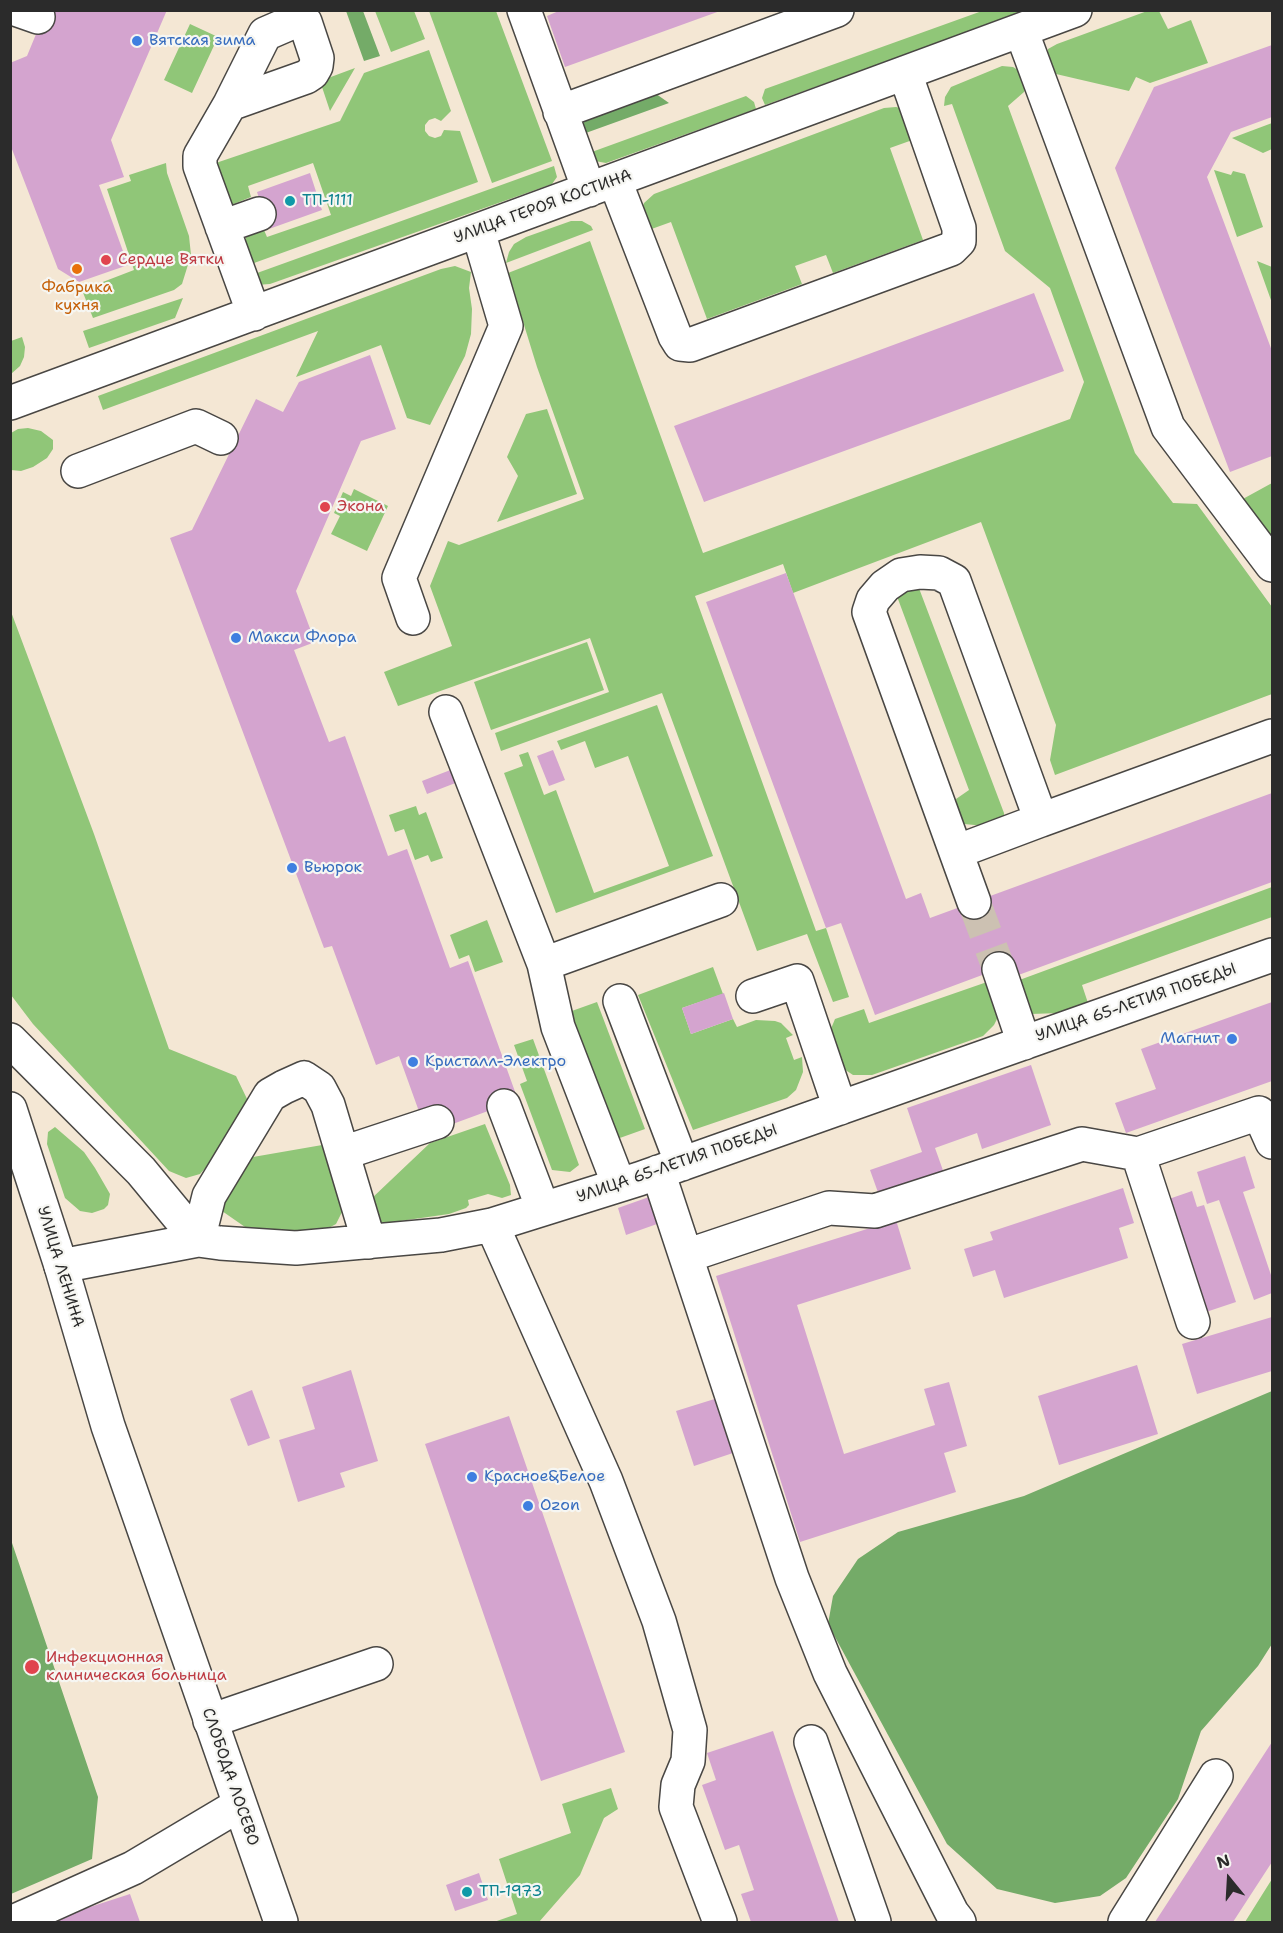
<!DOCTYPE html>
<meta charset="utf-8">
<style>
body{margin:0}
#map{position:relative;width:1283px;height:1933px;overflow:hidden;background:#f4e7d4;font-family:"Shantell Sans",sans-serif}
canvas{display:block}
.frame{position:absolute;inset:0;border:12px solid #2b2b2b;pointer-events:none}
.north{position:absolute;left:1199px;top:1849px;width:60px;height:60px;-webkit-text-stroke:4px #f6f6f2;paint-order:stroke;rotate:342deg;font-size:16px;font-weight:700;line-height:24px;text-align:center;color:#2b2b2b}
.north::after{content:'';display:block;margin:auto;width:21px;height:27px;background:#2b2b2b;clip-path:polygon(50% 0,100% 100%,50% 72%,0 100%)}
</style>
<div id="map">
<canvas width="1283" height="1933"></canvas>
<div class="frame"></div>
<div class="north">N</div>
</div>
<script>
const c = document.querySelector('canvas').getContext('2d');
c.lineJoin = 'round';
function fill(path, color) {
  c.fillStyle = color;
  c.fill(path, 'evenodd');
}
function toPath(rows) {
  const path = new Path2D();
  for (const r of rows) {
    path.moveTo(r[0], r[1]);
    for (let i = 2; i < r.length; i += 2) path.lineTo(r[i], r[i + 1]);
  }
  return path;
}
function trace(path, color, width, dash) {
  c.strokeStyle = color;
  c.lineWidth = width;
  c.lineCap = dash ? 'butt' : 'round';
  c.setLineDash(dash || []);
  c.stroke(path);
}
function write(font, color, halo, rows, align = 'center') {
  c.font = font + ' "Shantell Sans",sans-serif';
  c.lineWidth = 4.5;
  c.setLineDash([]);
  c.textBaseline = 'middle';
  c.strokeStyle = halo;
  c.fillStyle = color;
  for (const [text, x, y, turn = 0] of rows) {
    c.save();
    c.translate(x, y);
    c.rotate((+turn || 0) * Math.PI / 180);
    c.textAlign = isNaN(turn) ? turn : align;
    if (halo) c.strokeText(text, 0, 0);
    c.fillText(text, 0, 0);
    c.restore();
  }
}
const green = toPath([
 [1150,10,1159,11,1168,29,1191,20,1208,63,1150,83,1136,77,1129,91,1056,74,1047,65,1048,49,1057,44],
 [375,11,414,11,425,39,391,52],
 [429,11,496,11,552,161,492,183],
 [982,11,1027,11,765,105,762,98,765,89],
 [190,24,218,37,192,93,164,80],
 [429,50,451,111,441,121,435,118,429,120,425,125,425,131,429,136,435,138,441,136,444,130,460,131,478,182,243,267,246,236,264,230,267,237,331,215,313,163,248,186,251,197,231,205,204,167,340,121,364,73],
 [1002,66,1013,67,1023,73,1027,84,1024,92,1008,106,1135,453,1173,503,1197,504,1272,607,1272,694,1055,775,1050,760,1056,725,981,522,793,593,783,564,695,596,816,931,826,928,849,997,833,1002,807,934,757,951,662,693,501,751,495,733,609,692,590,638,398,706,384,672,452,646,430,586,448,541,459,545,584,499,537,367,508,273,590,241,703,553,1070,419,1084,382,1050,288,1005,251,952,104,944,106,945,97,951,87],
 [355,68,330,111,320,81],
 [746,96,754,102,756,109,606,163,595,161,589,153],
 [896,107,905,109,918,138,890,148,923,240,833,273,826,255,795,266,802,284,707,319,671,222,646,231,641,212,644,203,654,194,884,108],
 [1272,123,1272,149,1263,153,1232,138],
 [166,163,167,173,189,236,191,255,182,284,174,290,93,318,82,290,134,270,107,189,131,181,129,175],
 [554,166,557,177,552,184,270,284,256,285,246,277],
 [1214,170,1231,175,1233,171,1245,174,1263,227,1237,237],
 [571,221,582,221,591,226,593,230,506,263,509,252,514,244,526,237],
 [1257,261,1272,267,1272,303],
 [455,266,471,272,469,288,472,309,471,334,465,356,430,425,407,418,381,345,296,377,318,331,103,410,98,396,441,269],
 [183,298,175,318,89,348,83,331],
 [22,337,25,347,24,357,20,366,11,374,11,341],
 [547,409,577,494,497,522,518,476,507,457,526,414],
 [28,428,41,431,53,440,53,449,47,458,33,467,21,471,11,470,11,433,18,429],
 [1272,483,1272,554,1241,500],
 [354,489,388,506,367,551,331,534,340,516,334,513,343,492,351,496],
 [917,583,1004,813,1004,816,985,826,964,824,959,816,956,799,969,790,895,591],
 [10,609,94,834,169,1049,236,1076,248,1101,211,1162,200,1174,186,1178,169,1171,33,1024,11,995],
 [587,642,604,690,491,730,474,682],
 [657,705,713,856,556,913,504,773,523,766,519,755,528,752,544,795,556,790,594,893,669,866,628,756,595,768,585,741,561,750,557,741],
 [416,806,419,815,426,812,443,858,431,862,428,855,415,860,404,829,395,832,389,815],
 [1272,887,1272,917,1082,985,1088,1003,1060,1013,1031,1014,1014,982],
 [487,920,503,962,475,972,469,955,459,959,450,935],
 [713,967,723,994,682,1008,691,1034,733,1019,737,1027,756,1020,775,1021,781,1023,793,1035,786,1038,794,1060,802,1057,803,1072,796,1090,787,1098,693,1130,638,995],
 [987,982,998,1017,994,1025,983,1036,872,1075,853,1075,841,1067,828,1036,835,1019,864,1009,869,1023],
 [597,1002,645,1129,617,1139,569,1012],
 [533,1039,579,1165,570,1172,552,1170,520,1084,527,1081,514,1045],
 [485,1124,510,1185,511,1195,502,1198,488,1194,468,1200,469,1205,466,1208,449,1214,386,1223,378,1222,371,1199,430,1143],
 [55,1127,84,1152,95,1168,110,1194,108,1205,104,1209,92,1213,80,1211,65,1198,47,1144,48,1132],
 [328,1144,343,1199,342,1212,336,1224,323,1231,258,1236,222,1211,226,1192,232,1181,253,1157],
 [611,1788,618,1809,604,1818,580,1875,539,1922,494,1922,517,1914,499,1859,571,1833,562,1804],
 [1272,1879,1272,1922,1245,1922]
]);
const forest = toPath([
 [346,11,363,11,380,56,364,61],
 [652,91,669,103,583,134,582,125,586,118],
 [1272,1391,1272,1644,1258,1666,1201,1731,1178,1799,1126,1878,1100,1896,1055,1903,997,1889,947,1844,828,1624,833,1596,858,1559,898,1532,1024,1496],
 [10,1537,98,1797,92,1859,11,1894]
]);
const building = toPath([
 [46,10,167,10,111,140,124,177,99,185,128,265,79,282,58,269,10,144,10,63,27,56],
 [561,10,719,10,720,11,565,67,547,16],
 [1272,45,1272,117,1231,132,1207,177,1272,351,1272,456,1230,472,1115,168,1154,87],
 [310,173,322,210,269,229,257,192],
 [1034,293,1064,371,704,502,674,426],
 [370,355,396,429,361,441,296,591,315,642,294,650,329,742,345,736,388,856,407,849,450,968,468,961,518,1100,439,1129,421,1117,399,1056,376,1065,332,946,324,948,170,538,192,530,256,399,283,412,299,382],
 [786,573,906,899,921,893,930,918,1272,793,1272,882,1013,977,1009,965,875,1015,841,923,826,928,706,602],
 [553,750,565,780,549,786,537,756],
 [453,769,458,782,427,794,422,781],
 [724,993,733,1019,691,1034,682,1008],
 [1272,1002,1272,1081,1126,1133,1115,1103,1156,1089,1141,1049],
 [1031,1065,1051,1125,982,1149,977,1133,935,1148,945,1176,880,1198,870,1170,922,1152,907,1108],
 [1245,1156,1255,1188,1243,1192,1272,1278,1272,1293,1254,1300,1219,1200,1207,1204,1197,1172],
 [1123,1188,1134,1223,1119,1228,1128,1258,1004,1298,995,1270,973,1277,964,1249,993,1240,990,1232],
 [1192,1191,1197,1207,1204,1205,1236,1302,1203,1313,1166,1200],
 [649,1197,657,1224,626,1235,618,1208],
 [896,1220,911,1269,797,1305,844,1454,935,1425,924,1389,949,1382,967,1446,944,1453,956,1492,800,1542,716,1276],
 [1272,1317,1272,1371,1197,1394,1182,1344],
 [1137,1365,1158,1434,1059,1465,1038,1396],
 [351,1370,378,1461,340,1473,345,1487,298,1502,279,1440,315,1429,302,1387],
 [252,1390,270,1438,248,1446,230,1399],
 [721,1397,739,1451,694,1466,676,1411],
 [509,1416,625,1752,541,1781,425,1444],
 [773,1731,794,1794,839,1922,751,1922,741,1894,754,1890,739,1845,725,1850,702,1785,716,1780,707,1753],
 [1272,1742,1272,1862,1233,1922,1155,1922],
 [479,1873,488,1900,455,1911,446,1885],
 [130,1894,140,1922,44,1922]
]);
const minorTunnel = toPath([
 [974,902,999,969]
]);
const minor = toPath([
 [18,10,38,17],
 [524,10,589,190],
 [1021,30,1168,427,1272,565],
 [230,104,265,34,295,21,301,20,305,22,317,58,316,66,312,73,306,77,230,104,200,156,200,166,254,314],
 [560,112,837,10],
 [615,181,675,336,680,344,690,345,951,249,959,241,959,228,905,73],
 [222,227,259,214],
 [10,403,1075,10],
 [78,471,196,426,221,438],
 [413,618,399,578,506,326,478,231],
 [446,712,544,964],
 [956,852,1041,820],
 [974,902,869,612,873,600,885,586,901,575,920,572,939,573,954,581,1041,820,1272,736],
 [999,969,1024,1043],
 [753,996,797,981,840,1108],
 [620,1001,682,1164],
 [10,1040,141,1171,198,1240],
 [504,1106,543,1209],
 [343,1153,437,1122],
 [1138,1154,1259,1113,1272,1142],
 [658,1172,792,1578,830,1673,952,1913,959,1922],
 [619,1185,558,1027,544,964,721,900],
 [492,1225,606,1481,659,1621,690,1730,688,1761,678,1785,676,1807,720,1922],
 [198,1240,209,1196,270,1095,284,1087,304,1078,319,1088,328,1105,369,1242],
 [686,1256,829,1208,875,1211,1082,1144,1138,1154,1193,1322],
 [61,1266,198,1240,220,1243,296,1248,441,1235,492,1225,639,1179,1272,955],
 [210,1721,376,1664],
 [811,1742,874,1922],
 [13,1922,133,1868,239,1805],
 [1125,1922,1216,1776]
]);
const major = toPath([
 [10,1109,61,1266,108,1426,281,1922]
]);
const markers = [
 [137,41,6,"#3f7fe0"],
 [290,201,6,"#0f9aa8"],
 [106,260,6,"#e0444e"],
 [77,269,6,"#e8710a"],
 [325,507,6,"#e0444e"],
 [236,638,6,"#3f7fe0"],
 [292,868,6,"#3f7fe0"],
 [1232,1039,6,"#3f7fe0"],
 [413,1062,6,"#3f7fe0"],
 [472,1477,6,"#3f7fe0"],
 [528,1506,6,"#3f7fe0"],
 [32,1667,8,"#e0444e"],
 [467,1892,6,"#0f9aa8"]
];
const shopNames = [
 ["Вятская зима",149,41],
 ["Макси Флора",248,638],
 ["Вьюрок",304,868],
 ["Магнит",1220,1039,"right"],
 ["Кристалл-Электро",425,1062],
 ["Красное&Белое",484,1477],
 ["Ozon",540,1506]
];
const cultureNames = [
 ["ТП-1111",302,201],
 ["ТП-1973",479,1892]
];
const streetNames = [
 ["УЛИЦА ГЕРОЯ КОСТИНА",543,207,-20],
 ["УЛИЦА 65-ЛЕТИЯ ПОБЕДЫ",1136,1003,-19],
 ["УЛИЦА 65-ЛЕТИЯ ПОБЕДЫ",677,1164,-19],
 ["УЛИЦА ЛЕНИНА",60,1267,73],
 ["СЛОБОДА ЛОСЕВО",230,1777,71]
];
const healthNames = [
 ["Сердце Вятки",118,260],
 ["Экона",337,507],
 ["Инфекционная",46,1658],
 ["клиническая больница",46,1676]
];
const foodNames = [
 ["Фабрика",77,288],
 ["кухня",77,306]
];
fill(green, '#90c678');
fill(forest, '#74ab68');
fill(building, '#d4a4cf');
trace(minorTunnel, '#ccc1b2', 33, [33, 16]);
trace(minor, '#494744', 36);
trace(major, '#494744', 36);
trace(minor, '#fff', 33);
trace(major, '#fff', 33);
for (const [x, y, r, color] of markers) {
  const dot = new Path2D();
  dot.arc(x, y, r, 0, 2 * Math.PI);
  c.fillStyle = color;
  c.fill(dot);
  trace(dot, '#f6f6f2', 2);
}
write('16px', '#366cbe', '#f6f6f2', shopNames, 'left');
write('16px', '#0d838f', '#f6f6f2', cultureNames, 'left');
write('16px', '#2b2b2b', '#f6f6f2', streetNames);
write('16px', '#be3a42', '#f6f6f2', healthNames, 'left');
write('16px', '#c56008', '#f6f6f2', foodNames);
</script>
